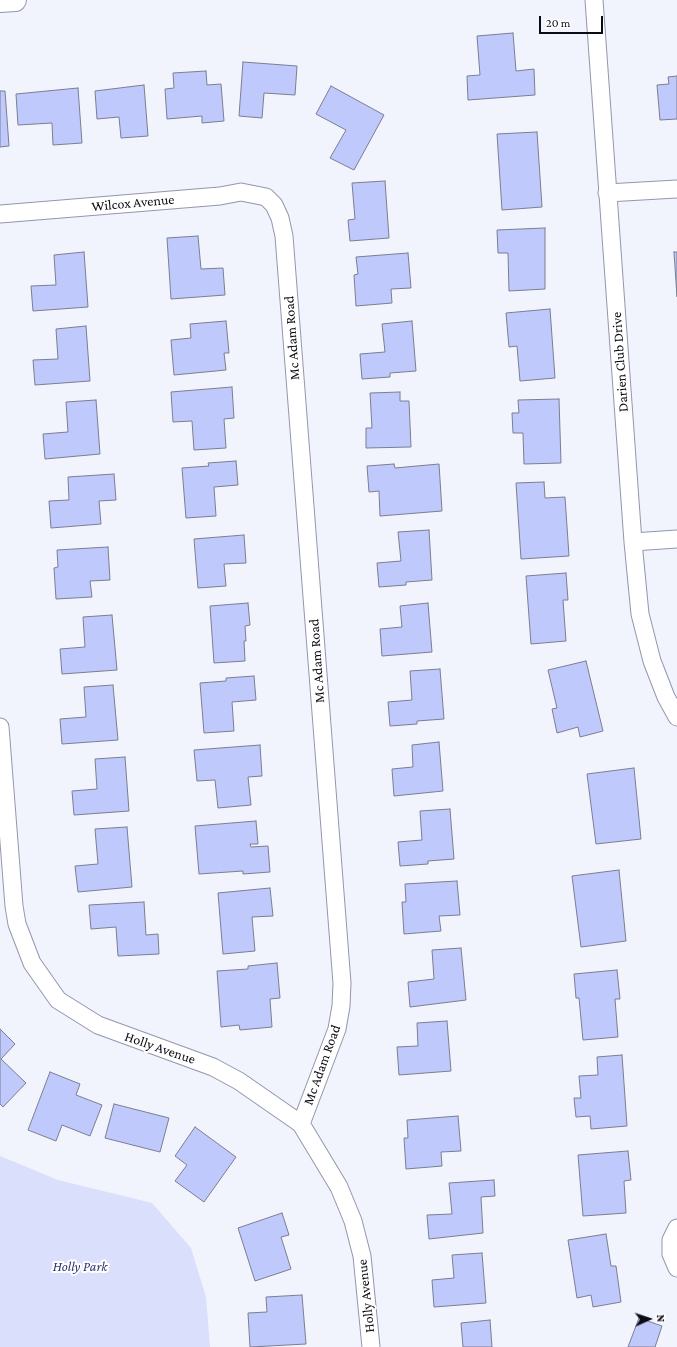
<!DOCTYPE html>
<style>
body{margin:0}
#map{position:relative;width:677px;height:1347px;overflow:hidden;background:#f1f3fd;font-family:"Crimson Pro",serif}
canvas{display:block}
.north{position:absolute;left:629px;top:1299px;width:40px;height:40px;-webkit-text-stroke:3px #fff;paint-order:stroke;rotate:87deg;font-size:11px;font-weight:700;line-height:16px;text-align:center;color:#0b0c13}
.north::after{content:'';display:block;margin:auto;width:14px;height:18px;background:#0b0c13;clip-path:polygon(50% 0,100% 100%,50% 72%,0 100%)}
.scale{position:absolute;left:539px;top:16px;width:64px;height:18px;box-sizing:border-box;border:2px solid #0b0c13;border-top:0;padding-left:5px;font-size:12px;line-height:14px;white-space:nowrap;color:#0b0c13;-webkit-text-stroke:3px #fff;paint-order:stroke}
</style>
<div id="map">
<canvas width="677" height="1347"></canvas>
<div class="north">N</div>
<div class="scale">20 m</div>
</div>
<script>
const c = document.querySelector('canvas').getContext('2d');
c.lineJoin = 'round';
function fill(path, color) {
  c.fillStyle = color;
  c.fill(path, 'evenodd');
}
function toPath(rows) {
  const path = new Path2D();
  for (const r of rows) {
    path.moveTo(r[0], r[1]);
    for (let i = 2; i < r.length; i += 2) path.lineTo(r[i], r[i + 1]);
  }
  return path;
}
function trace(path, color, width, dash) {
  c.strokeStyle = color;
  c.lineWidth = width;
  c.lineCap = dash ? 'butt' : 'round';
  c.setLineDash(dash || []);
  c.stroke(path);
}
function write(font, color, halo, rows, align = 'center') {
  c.font = font + ' "Crimson Pro",serif';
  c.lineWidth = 4;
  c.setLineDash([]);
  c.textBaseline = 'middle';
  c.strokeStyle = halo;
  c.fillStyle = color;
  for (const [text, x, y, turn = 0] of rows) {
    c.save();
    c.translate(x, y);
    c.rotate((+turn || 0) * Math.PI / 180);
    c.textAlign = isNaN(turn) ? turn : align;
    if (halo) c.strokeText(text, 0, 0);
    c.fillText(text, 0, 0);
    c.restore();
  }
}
const green = toPath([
 [0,1156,58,1180,152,1203,191,1248,206,1297,210,1347,0,1347]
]);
const building = toPath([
 [513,33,516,71,534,69,535,95,468,100,467,76,480,75,477,36,513,33],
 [243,62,297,66,295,95,264,93,262,118,239,116,243,62],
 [206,71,207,85,221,84,224,121,202,123,202,116,167,119,165,89,174,88,173,73,206,71],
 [677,76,677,119,660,120,657,85,669,84,668,77,677,76],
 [144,85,148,136,121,138,119,117,97,119,95,91,144,85],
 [331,86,384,115,354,170,330,158,346,130,316,114,331,86],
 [78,88,82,143,53,145,52,123,18,125,16,94,78,88],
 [0,91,5,91,9,146,0,147,0,91],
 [537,132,542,207,502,210,497,134,537,132],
 [385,181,389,238,350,241,348,220,355,219,352,183,385,181],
 [545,228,545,289,509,291,508,253,498,253,497,230,545,228],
 [198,236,201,269,223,268,225,295,171,299,167,238,198,236],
 [84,252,88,307,33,311,31,286,56,285,54,255,84,252],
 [674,252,677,252,677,297,674,252],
 [408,253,411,288,391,289,392,303,356,306,354,275,358,274,356,257,408,253],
 [550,309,555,378,520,381,517,346,509,347,506,313,550,309],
 [226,321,229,353,224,353,226,370,174,375,171,340,191,338,190,324,226,321],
 [412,321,416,371,390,373,390,377,362,379,360,354,385,352,382,324,412,321],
 [86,326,90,381,35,385,33,360,58,359,56,329,86,326],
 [232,387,234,418,224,419,226,448,194,450,192,421,173,422,171,392,232,387],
 [400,392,400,401,409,401,411,447,366,448,366,428,372,428,370,393,400,392],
 [559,399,561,463,524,464,523,433,513,433,512,413,519,413,518,400,559,399],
 [96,400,100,454,45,459,43,434,68,432,66,402,96,400],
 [236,461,238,485,214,487,216,516,186,518,182,468,209,466,208,463,236,461],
 [394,464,395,468,439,464,442,511,380,516,379,491,369,492,367,466,394,464],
 [114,474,116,500,99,501,101,524,51,528,49,501,69,500,68,477,114,474],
 [544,482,545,498,565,497,569,556,521,559,516,483,544,482],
 [429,530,432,580,406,582,406,585,379,587,377,563,401,561,398,532,429,530],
 [244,535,246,563,224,564,226,586,198,588,194,539,244,535],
 [108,547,110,580,90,581,92,597,56,599,54,568,58,567,57,550,108,547],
 [566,573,568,600,563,600,566,641,531,644,526,576,566,573],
 [248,603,250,625,245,626,246,641,244,641,245,661,214,663,210,606,248,603],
 [428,603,432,652,382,656,380,629,402,627,400,606,428,603],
 [112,615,117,670,62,674,60,649,85,647,83,617,112,615],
 [586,661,603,731,580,737,578,727,557,733,552,709,557,708,548,670,586,661],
 [440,669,444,719,417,721,417,724,390,726,388,702,412,700,410,671,440,669],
 [254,676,256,700,232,702,234,731,204,733,200,683,226,681,226,678,254,676],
 [113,685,118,740,62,744,60,719,86,717,84,687,113,685],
 [439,742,443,791,394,796,392,769,413,767,412,745,439,742],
 [260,745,262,776,248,777,251,805,218,808,215,780,197,781,194,750,260,745],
 [125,757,129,811,74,815,72,791,97,789,95,759,125,757],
 [634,768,641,839,596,844,587,774,634,768],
 [450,809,454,859,428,861,428,864,400,866,398,842,422,840,420,811,450,809],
 [256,821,258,844,250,844,251,847,268,846,270,872,243,874,243,871,199,874,195,826,256,821],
 [127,827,132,887,78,892,75,866,98,864,95,829,127,827],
 [619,870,626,941,581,947,572,876,619,870],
 [457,881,460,915,439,916,441,931,404,934,402,902,406,902,405,884,457,881],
 [270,888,273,916,252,917,255,951,223,954,218,893,270,888],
 [144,902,146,935,158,934,159,954,118,956,116,927,91,929,89,905,144,902],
 [461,948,466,1000,410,1007,408,982,434,979,432,950,461,948],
 [277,963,280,998,270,999,272,1027,240,1030,239,1025,221,1027,217,971,248,969,248,966,277,963],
 [617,970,620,999,615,999,618,1037,583,1040,579,998,576,998,574,974,617,970],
 [447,1021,451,1071,399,1075,397,1047,418,1046,417,1023,447,1021],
 [0,1029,15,1044,1,1059,26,1083,3,1107,0,1104,0,1029],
 [622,1055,627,1126,591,1129,590,1116,576,1117,574,1098,581,1098,579,1076,598,1075,597,1057,622,1055],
 [50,1072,80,1084,76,1095,102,1105,90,1136,62,1125,56,1141,28,1130,50,1072],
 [114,1104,169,1118,160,1152,105,1138,114,1104],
 [458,1116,461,1151,441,1152,442,1166,406,1169,404,1138,408,1138,407,1120,458,1116],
 [195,1127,236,1157,204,1202,175,1181,187,1165,175,1156,195,1127],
 [628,1151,631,1180,624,1181,626,1213,583,1216,578,1155,628,1151],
 [494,1180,495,1196,481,1197,483,1233,429,1239,427,1215,452,1214,449,1183,494,1180],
 [282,1213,289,1235,281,1237,291,1269,255,1281,238,1228,282,1213],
 [606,1234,611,1266,616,1266,621,1302,593,1307,591,1295,577,1298,568,1240,606,1234],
 [482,1253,486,1303,434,1307,432,1280,454,1278,452,1255,482,1253],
 [302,1295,306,1344,250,1347,248,1313,267,1312,266,1297,302,1295],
 [639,1318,662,1326,655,1347,628,1347,639,1318],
 [490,1320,492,1347,463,1347,461,1323,490,1320]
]);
const street = toPath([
 [594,0,633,542,640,614,652,661,666,697,677,717],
 [607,193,677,189],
 [0,214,220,196,241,192,266,197,274,205,280,218,284,236,342,983,341,1006,337,1029,301,1124],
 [633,542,677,539],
 [0,727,14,906,17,924,32,963,58,1000,98,1025,213,1067,239,1081,301,1124,339,1187,353,1221,362,1256,371,1347],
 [677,1228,671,1240,671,1254,677,1268]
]);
const secondary = toPath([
 [0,1,15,0]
]);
const streetNames = [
 ["Wilcox Avenue",133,203,-5],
 ["Mc Adam Road",292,338,-94],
 ["Darien Club Drive",620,362,-94],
 ["Mc Adam Road",317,661,-94],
 ["Holly Avenue",160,1048,19],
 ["Mc Adam Road",322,1065,-70],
 ["Holly Avenue",366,1296,-96]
];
const parkNames = [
 ["Holly Park",80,1267]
];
fill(green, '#dadffb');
fill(building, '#c0c9fb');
trace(building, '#7a7e92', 1);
trace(street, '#9397ac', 19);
trace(secondary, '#9397ac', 24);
trace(street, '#fff', 17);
trace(secondary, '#fff', 22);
write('14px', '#0b0c13', '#fff', streetNames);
write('italic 14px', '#313470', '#fff', parkNames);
</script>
